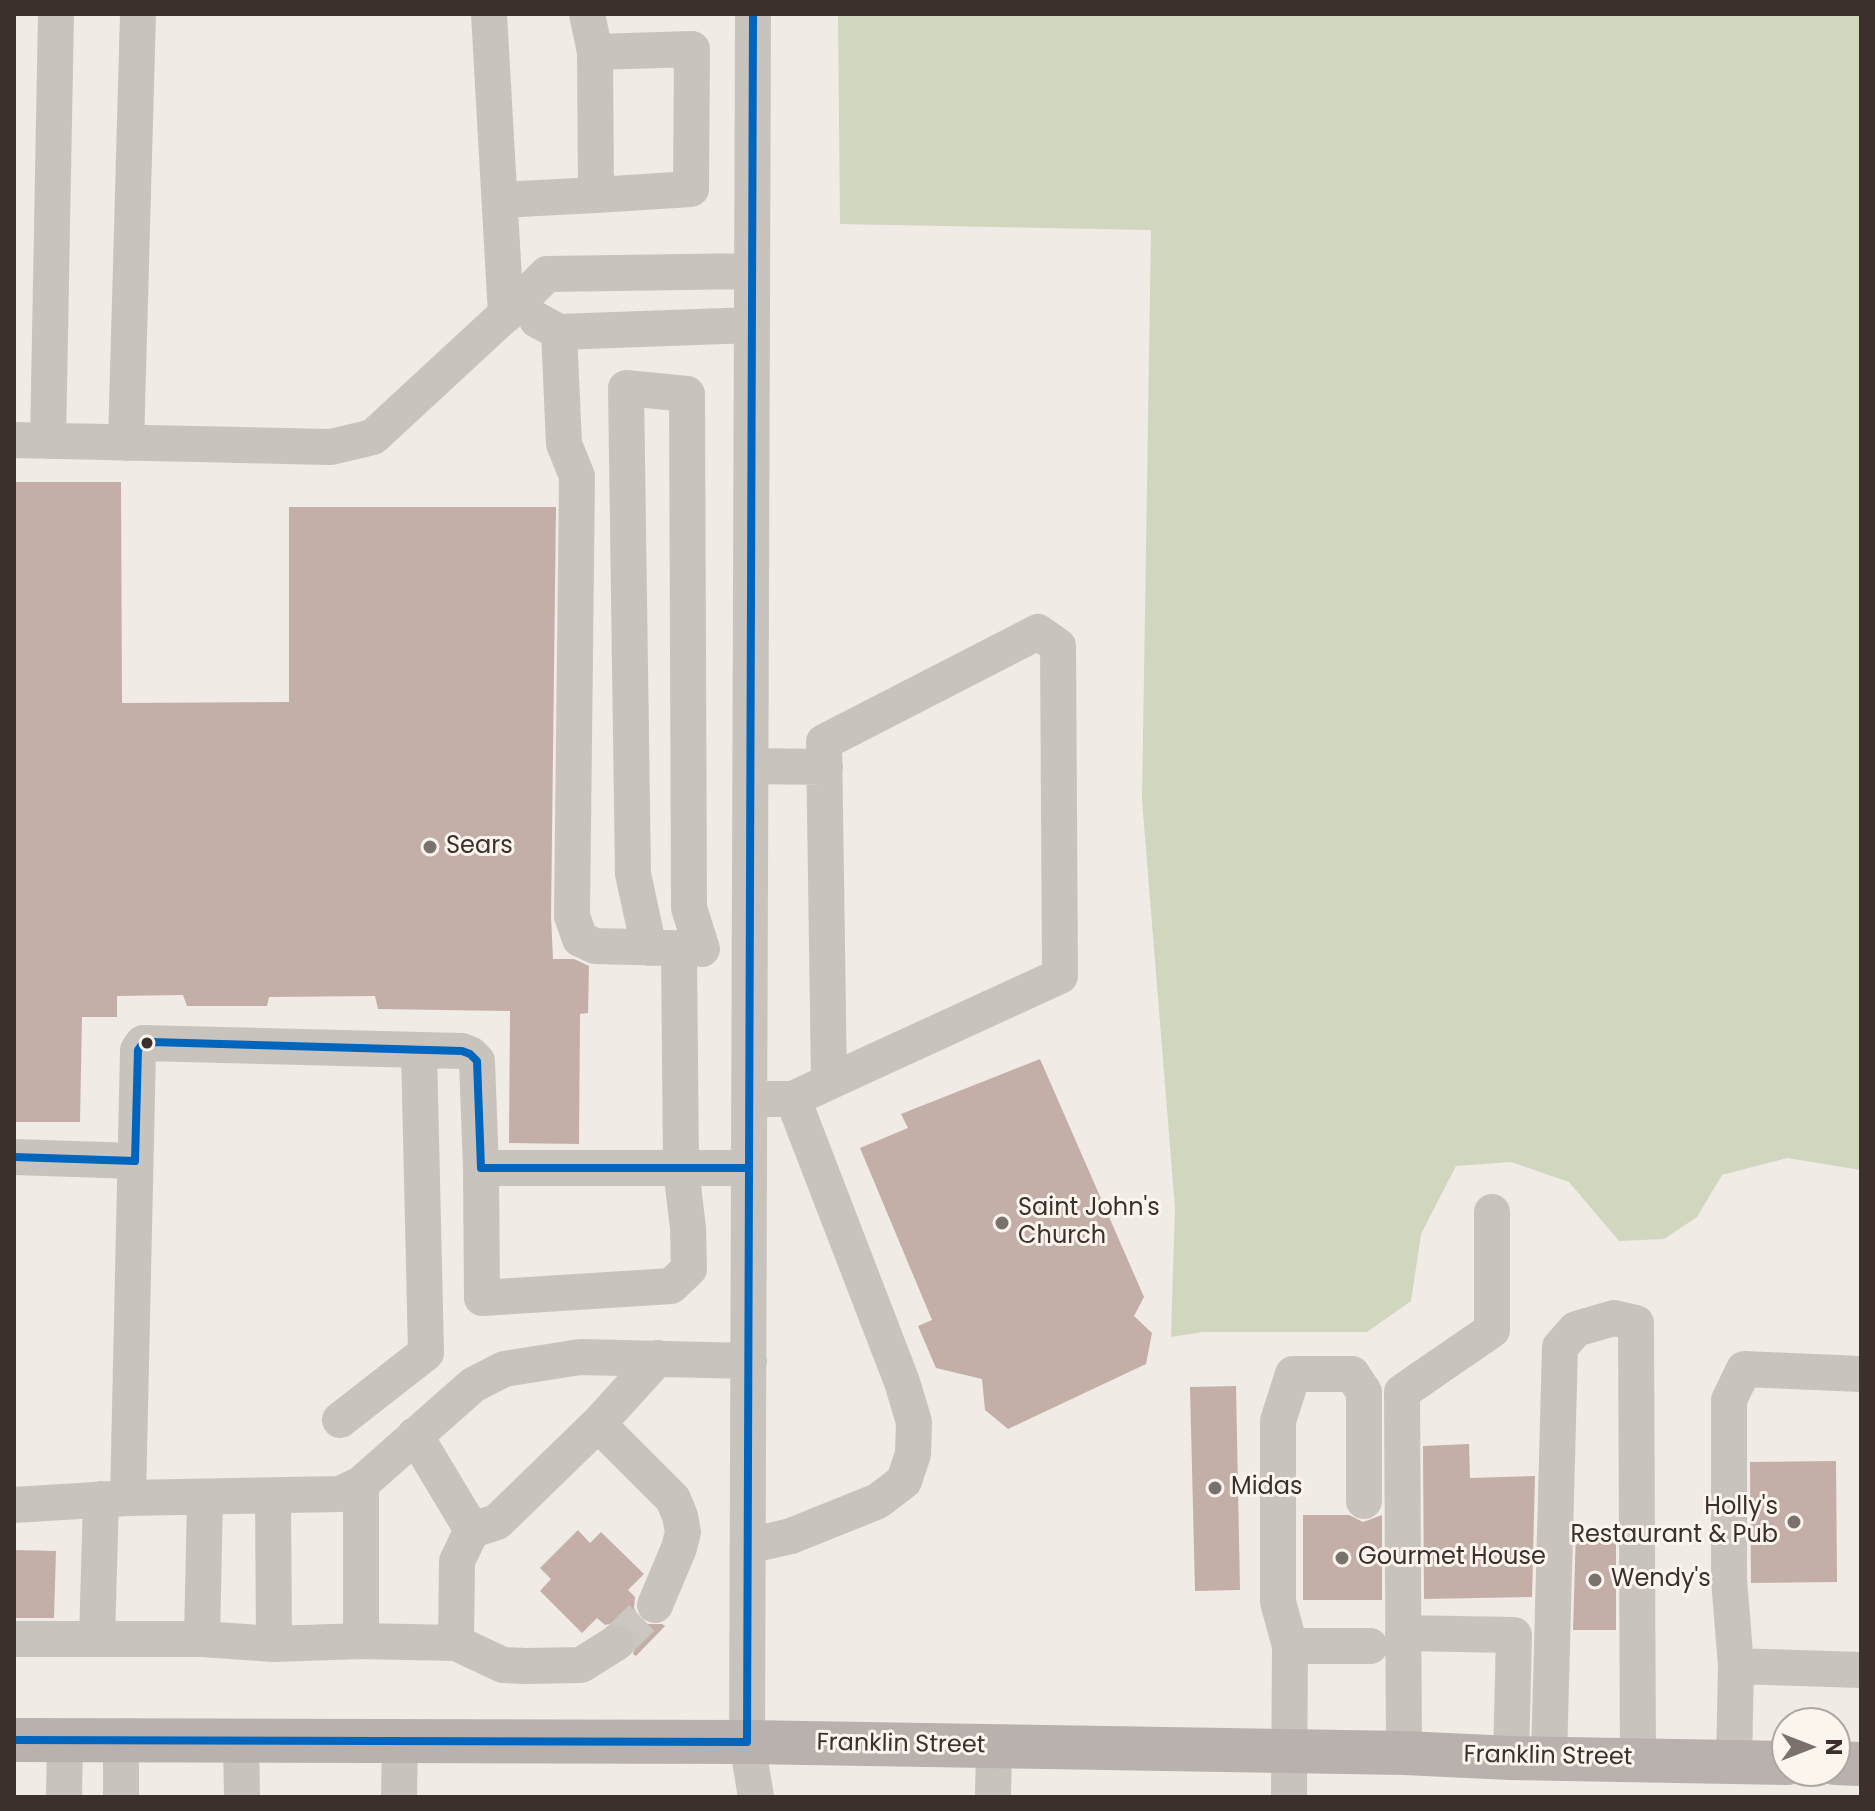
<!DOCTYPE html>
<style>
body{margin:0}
#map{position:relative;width:1875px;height:1811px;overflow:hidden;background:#f0ebe5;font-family:Poppins,sans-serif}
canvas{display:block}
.frame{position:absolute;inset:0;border:16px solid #3b302b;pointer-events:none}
.north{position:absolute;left:1771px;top:1707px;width:80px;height:80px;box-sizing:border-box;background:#fbf5ee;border:2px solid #aea6a0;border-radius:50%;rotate:90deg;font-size:22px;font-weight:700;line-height:32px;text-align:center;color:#3b302b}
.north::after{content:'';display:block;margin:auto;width:28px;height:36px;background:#7a716c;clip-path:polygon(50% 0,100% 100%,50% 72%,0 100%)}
</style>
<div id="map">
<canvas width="1875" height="1811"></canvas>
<div class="frame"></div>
<div class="north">N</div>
</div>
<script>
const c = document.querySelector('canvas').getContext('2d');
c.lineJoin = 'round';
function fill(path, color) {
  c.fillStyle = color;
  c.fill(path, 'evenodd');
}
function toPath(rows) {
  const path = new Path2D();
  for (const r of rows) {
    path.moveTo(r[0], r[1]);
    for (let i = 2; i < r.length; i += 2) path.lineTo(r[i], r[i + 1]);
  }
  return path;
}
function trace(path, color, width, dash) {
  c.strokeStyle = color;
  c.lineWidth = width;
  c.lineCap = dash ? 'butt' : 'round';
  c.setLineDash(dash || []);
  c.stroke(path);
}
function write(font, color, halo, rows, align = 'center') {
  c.font = font + ' Poppins,sans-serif';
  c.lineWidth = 6;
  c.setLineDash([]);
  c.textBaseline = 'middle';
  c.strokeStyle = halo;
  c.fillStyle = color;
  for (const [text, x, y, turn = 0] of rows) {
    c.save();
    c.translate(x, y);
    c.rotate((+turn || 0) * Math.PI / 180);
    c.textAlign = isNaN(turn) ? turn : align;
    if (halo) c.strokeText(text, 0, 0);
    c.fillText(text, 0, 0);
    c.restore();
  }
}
const green = toPath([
 [838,14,1861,14,1861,1170,1787,1158,1722,1175,1697,1217,1664,1239,1619,1241,1569,1182,1511,1162,1456,1166,1421,1234,1411,1301,1367,1332,1203,1332,1171,1337,1175,1208,1142,800,1151,230,840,224]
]);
const building = toPath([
 [14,482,121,482,122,703,289,702,289,507,556,507,551,916,553,959,574,959,589,966,588,1013,580,1014,579,1144,509,1143,510,1011,378,1009,375,996,269,997,267,1006,187,1006,183,995,117,996,117,1017,82,1017,80,1122,14,1122],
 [1040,1059,1144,1297,1134,1316,1152,1333,1146,1364,1008,1429,985,1410,982,1379,936,1368,918,1326,932,1320,860,1148,908,1128,901,1114],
 [1236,1386,1240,1590,1195,1591,1190,1387],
 [1469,1444,1470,1478,1535,1476,1532,1597,1424,1599,1423,1446],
 [1836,1461,1837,1582,1751,1583,1750,1462],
 [1303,1515,1349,1515,1363,1522,1382,1515,1382,1600,1303,1600],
 [578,1530,590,1543,601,1532,644,1574,628,1590,635,1597,634,1608,639,1618,646,1624,662,1624,665,1626,636,1656,633,1654,637,1641,633,1631,626,1625,616,1622,605,1625,597,1618,582,1633,540,1591,551,1579,540,1568],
 [1576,1530,1616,1530,1616,1630,1573,1630],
 [14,1550,56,1551,54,1618,14,1618]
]);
const minorTunnel = toPath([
 [616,1643,655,1605]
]);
const minor = toPath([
 [489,14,506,315],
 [753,14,747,1742,756,1797],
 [595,52,692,49,691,189,596,195],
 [500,200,596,195,595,52,587,14],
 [537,320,559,332,752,325],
 [559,332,564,444,577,476,572,916,580,939,595,946,672,948],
 [14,440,331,447,373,437,519,302,547,274,752,271],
 [48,441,56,14],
 [126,443,138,14],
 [751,766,825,767],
 [649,948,633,874,626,388,687,394,689,908,702,949],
 [750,1099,793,1099,829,1082,1060,976,1058,646,1038,632,824,742,829,1082],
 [14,1157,135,1161],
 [481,1168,482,1298,671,1286,689,1269,688,1228,681,1169,679,948],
 [340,1420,426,1353,419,1050],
 [598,1424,658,1358],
 [415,1435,472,1530,457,1561,456,1643],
 [361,1484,361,1641,456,1643,503,1665,526,1666,581,1665,616,1643],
 [273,1496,274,1644],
 [128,1498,340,1494,361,1484,473,1385,504,1369,580,1357,749,1361],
 [14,1505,128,1498,138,1050,143,1043,462,1051,470,1054,477,1061,481,1168,749,1168],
 [472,1530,497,1522,598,1424,673,1499,680,1516,683,1532,679,1548,655,1605],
 [748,1546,791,1536,878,1501,904,1481,913,1454,914,1422,902,1382,793,1099],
 [1403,1633,1514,1635,1511,1758],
 [97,1638,101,1499],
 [14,1639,202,1639,274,1644,361,1641],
 [202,1639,205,1498],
 [1290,1646,1370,1646],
 [1736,1666,1861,1670],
 [121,1740,121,1797],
 [241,1741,242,1797],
 [1404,1753,1402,1392,1492,1330,1492,1212],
 [1549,1758,1560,1347,1576,1329,1614,1318,1636,1323,1638,1760],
 [1734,1762,1736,1666,1729,1579,1729,1400,1744,1369,1861,1374],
 [64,1797,65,1740],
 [399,1797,400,1742],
 [993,1797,994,1747],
 [1289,1797,1290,1646,1278,1602,1278,1421,1293,1374,1352,1374,1364,1392,1364,1501]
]);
const major = toPath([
 [14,1740,747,1742,1404,1753,1511,1758,1787,1763],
 [1835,1763,1861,1764]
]);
const bus1 = toPath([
 [14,1157,135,1161,138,1050,143,1043,152,1042,462,1051,470,1054,477,1061,481,1168,749,1168],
 [14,1740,747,1742,753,14]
]);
const markers = [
 [430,847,8,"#7a716c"],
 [147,1043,7,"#3b302b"],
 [1002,1223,8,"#7a716c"],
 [1215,1488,8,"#7a716c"],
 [1794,1522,8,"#7a716c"],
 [1342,1558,8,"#7a716c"],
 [1595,1580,8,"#7a716c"]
];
const poiNames = [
 ["Sears",446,847],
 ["Saint John's",1018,1209],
 ["Church",1018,1237],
 ["Midas",1231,1488],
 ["Holly's",1778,1508,"right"],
 ["Restaurant & Pub",1778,1536,"right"],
 ["Gourmet House",1358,1558],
 ["Wendy's",1611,1580]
];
const streetNames = [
 ["Franklin Street",901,1745,1],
 ["Franklin Street",1548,1757,1]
];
fill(green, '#d1d6bf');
fill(building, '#c3afa7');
trace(minorTunnel, '#ccc6c0', 36, [36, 18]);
trace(minor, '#c9c3be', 36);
trace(major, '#b8b1ad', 44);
trace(bus1, '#0065bd', 8);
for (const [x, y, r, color] of markers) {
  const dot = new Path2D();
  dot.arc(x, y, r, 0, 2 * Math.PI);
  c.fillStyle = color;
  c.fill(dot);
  trace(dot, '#fbf5ee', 3);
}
write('24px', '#3b302b', '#fbf5ee', poiNames, 'left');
write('24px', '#3b302b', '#fbf5ee', streetNames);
</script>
